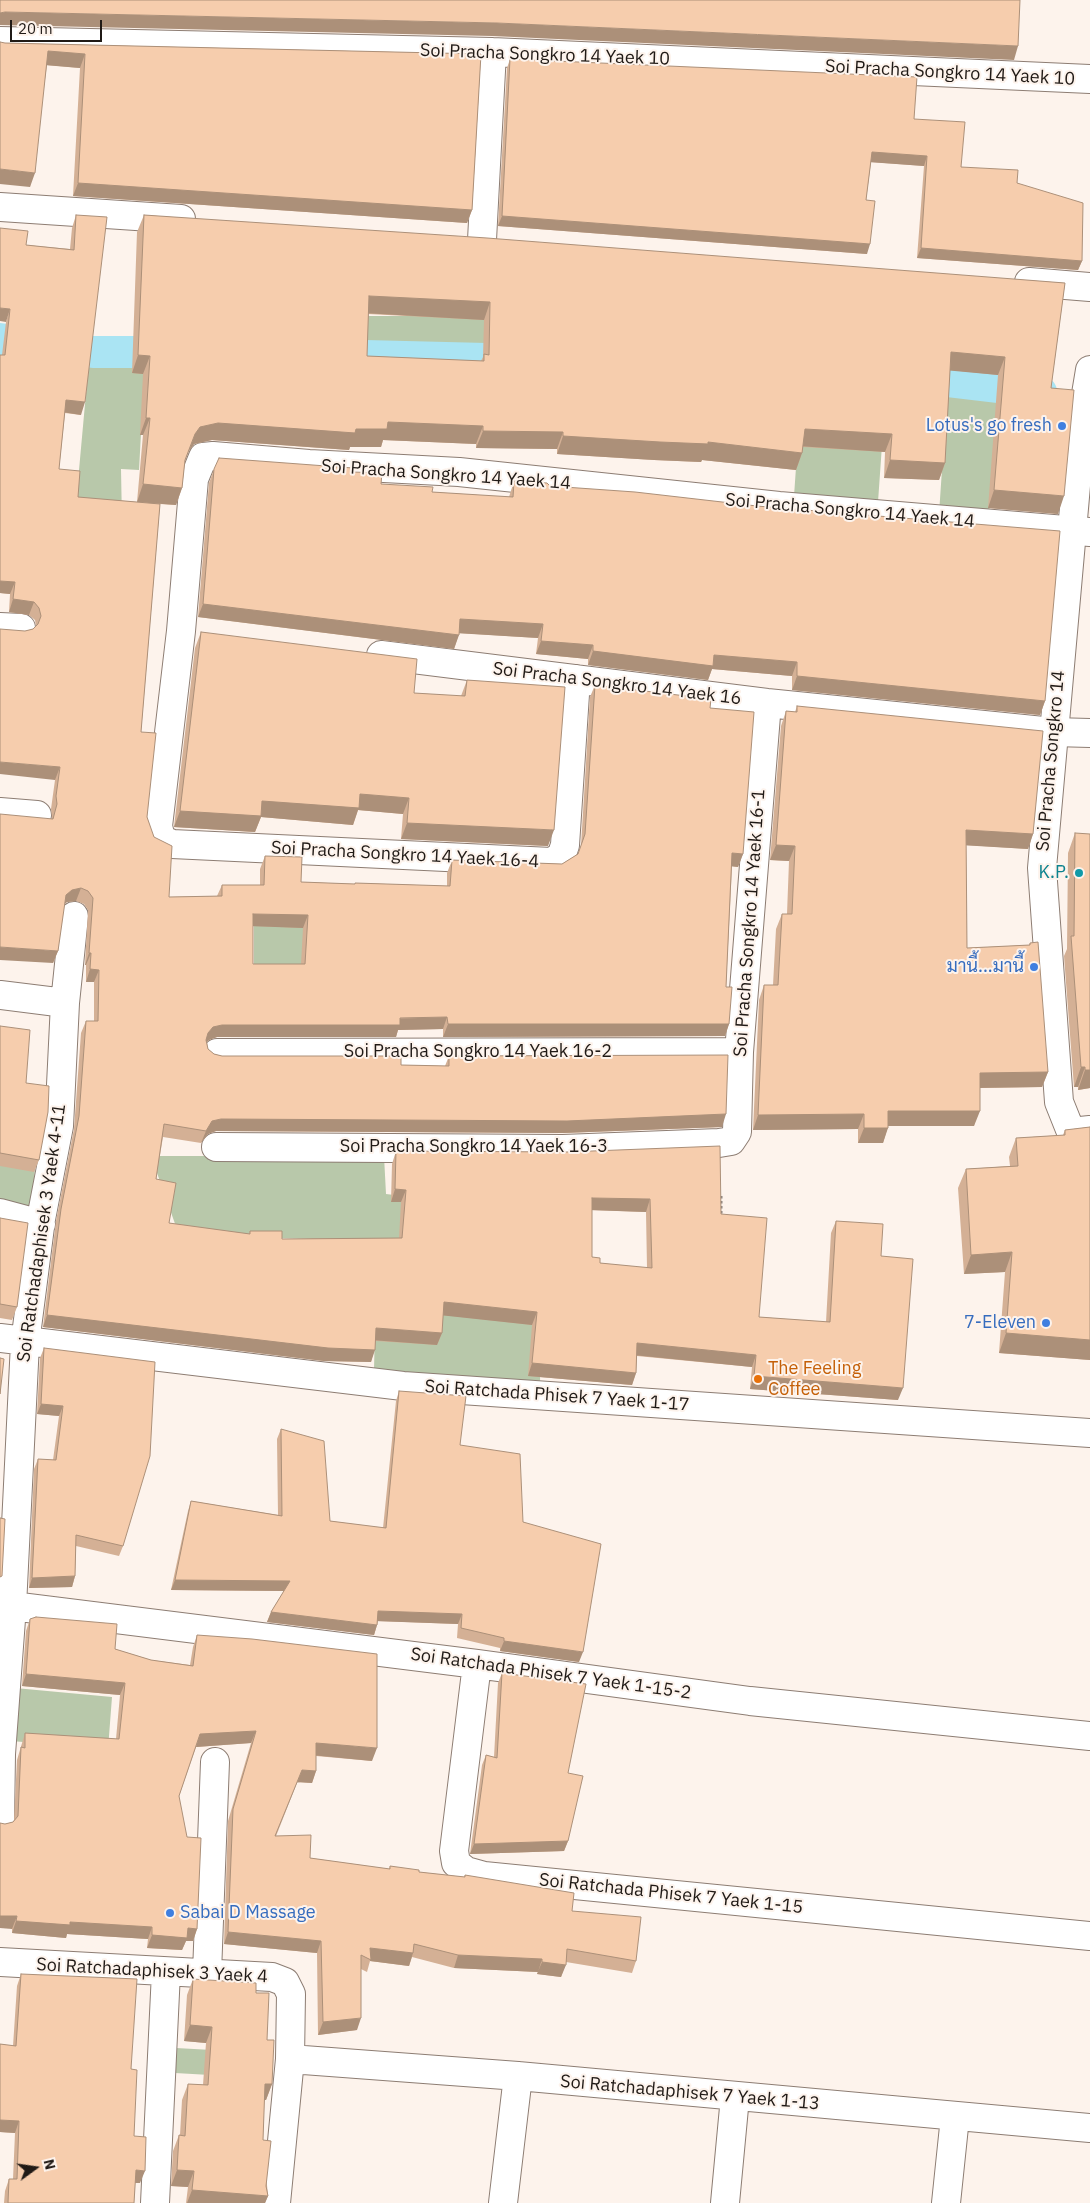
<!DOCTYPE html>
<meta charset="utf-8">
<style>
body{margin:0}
#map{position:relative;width:1090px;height:2203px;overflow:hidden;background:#fdf3ec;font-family:"IBM Plex Sans",sans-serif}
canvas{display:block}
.north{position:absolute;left:10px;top:2143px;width:50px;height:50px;-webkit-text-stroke:4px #fdf3ec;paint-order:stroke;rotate:76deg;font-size:14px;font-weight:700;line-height:20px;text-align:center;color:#201a16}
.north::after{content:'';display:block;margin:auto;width:18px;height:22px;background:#201a16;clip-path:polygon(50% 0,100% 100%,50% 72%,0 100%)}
.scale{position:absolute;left:10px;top:20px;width:92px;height:22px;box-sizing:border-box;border:2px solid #201a16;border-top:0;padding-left:6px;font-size:15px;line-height:18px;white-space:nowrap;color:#201a16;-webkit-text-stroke:4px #fdf3ec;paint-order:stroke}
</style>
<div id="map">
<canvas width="1090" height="2203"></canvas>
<div class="north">N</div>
<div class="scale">20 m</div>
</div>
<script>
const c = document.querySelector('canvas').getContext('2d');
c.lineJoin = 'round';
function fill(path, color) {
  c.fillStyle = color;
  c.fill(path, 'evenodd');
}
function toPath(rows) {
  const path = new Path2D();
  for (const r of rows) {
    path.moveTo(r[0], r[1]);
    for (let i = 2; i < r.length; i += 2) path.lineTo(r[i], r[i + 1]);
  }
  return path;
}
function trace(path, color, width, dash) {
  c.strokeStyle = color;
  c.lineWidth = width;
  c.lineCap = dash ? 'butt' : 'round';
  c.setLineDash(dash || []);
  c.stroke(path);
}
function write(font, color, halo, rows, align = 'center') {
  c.font = font + ' "IBM Plex Sans",Sarabun,sans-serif';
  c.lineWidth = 4;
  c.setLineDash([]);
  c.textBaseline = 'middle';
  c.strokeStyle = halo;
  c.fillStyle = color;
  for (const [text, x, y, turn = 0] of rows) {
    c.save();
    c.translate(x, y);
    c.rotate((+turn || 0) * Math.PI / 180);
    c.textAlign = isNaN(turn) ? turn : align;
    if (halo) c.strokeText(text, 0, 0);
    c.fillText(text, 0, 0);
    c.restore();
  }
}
const green = toPath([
 [481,249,540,351,360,346,364,316,472,316],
 [89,360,145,361,139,470,121,469,122,522,75,514],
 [947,395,997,399,989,517,939,514],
 [798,439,882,445,878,502,794,496],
 [254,920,309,920,309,971,254,971],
 [151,1156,384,1156,386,1194,462,1203,542,1295,540,1382,374,1370,377,1241,179,1235],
 [0,1163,35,1168,32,1206,0,1201],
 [15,1688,112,1697,108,1749,11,1741],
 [176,2048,212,2050,210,2075,175,2073]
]);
const canal = toPath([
 [0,339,93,352,177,352],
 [324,355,527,360],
 [906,376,1041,392]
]);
const path = toPath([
 [721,1196,721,1217]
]);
const street = toPath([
 [0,41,492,52,1090,79],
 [0,207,181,219],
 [482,240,492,52],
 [1029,282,1090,287],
 [0,627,21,628],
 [381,655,767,703,1053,732,1090,733],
 [576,679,565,845,561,857,551,862,172,844,161,839,158,826,181,631,194,479,203,457,213,456,309,464,459,472,779,506,1090,532],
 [0,812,37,815],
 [0,995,65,1003],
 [217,1053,739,1052],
 [216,1147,563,1149,719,1143,731,1141,737,1132,739,1052,767,703],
 [0,1213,41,1224],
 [0,1338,403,1386,1090,1433],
 [12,1606,477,1664,750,1701,1090,1736],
 [477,1664,454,1851,456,1863,466,1871,484,1876,1090,1936],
 [0,1821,1,1754,12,1606,25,1343,41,1219,59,1126,65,1003,74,916],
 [0,1962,272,1977,285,1982,291,1994,290,2059,276,2203],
 [207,1973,215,1762],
 [290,2059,518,2076,1090,2128],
 [155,2203,166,1972],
 [503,2203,518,2076],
 [725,2203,735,2097],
 [946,2203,955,2117]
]);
const secondary = toPath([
 [1090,370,1082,418,1042,868,1059,1102,1071,1132,1090,1130]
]);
const wall = toPath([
 [5,43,481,54,472,210,467,223,73,196,80,68,47,65,30,187],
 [510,59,914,119,961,167,1017,183,1082,261,1078,270,917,258,924,166,871,162,866,200,867,254,498,226,507,68],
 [76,215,81,415,65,413,59,469,78,497,137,502,143,435,140,435,143,374,132,373,137,232,144,215,1065,283,1051,388,1058,514,988,508,998,375,950,370,945,463,939,480,884,478,885,452,803,447,802,453,796,470,702,460,701,462,654,460,557,454,557,449,476,448,476,444,383,440,381,447,350,447,349,450,212,440,194,444,189,451,185,461,182,488,176,505,160,504,141,732,147,817,169,897,217,896,222,885,260,885,260,869,265,856,301,882,355,884,355,883,447,886,447,873,452,860,562,864,578,854,581,846,590,697,595,685,710,708,743,854,738,867,732,866,726,987,729,1024,725,1036,443,1037,443,1029,398,1030,396,1037,217,1037,209,1040,207,1042,208,1049,214,1054,222,1056,401,1065,445,1066,449,1056,722,1127,563,1133,216,1131,208,1134,201,1143,163,1137,156,1179,169,1223,249,1234,250,1231,282,1239,399,1238,401,1202,391,1202,392,1164,396,1151,721,1214,759,1317,826,1322,831,1233,836,1221,881,1256,898,1400,750,1389,752,1367,637,1356,636,1373,632,1385,528,1376,532,1325,443,1315,442,1333,437,1345,376,1341,371,1362,324,1361,43,1327,56,1221,74,1129,81,1033,86,1021,94,1021,94,982,86,982,86,965,85,965,88,910,84,904,76,901,67,902,64,904,58,951,53,963,52,817,51,809,55,780,25,631,33,629,36,626,35,620,29,615,9,612,10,594,0,593,0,355,2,355,6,322,26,245,70,249,72,228],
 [368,314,484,320,483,357,481,361,367,356],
 [253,926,303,928,301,964,253,964],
 [592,1210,646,1212,647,1268,600,1263,592,1257],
 [214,469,353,472,381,484,432,492,509,497,514,481,550,486,1045,701,1040,715,792,690,792,676,712,669,708,680,588,665,588,659,536,654,538,638,459,633,454,649,198,617,209,483],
 [201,632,414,693,461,696,467,680,548,846,401,839,403,814,358,810,353,825,261,817,255,832,174,827,195,648],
 [797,706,1033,834,1028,849,966,845,967,948,1029,945,1030,943,1048,1072,1042,1087,980,1088,974,1126,888,1126,883,1143,858,1143,858,1129,753,1130,759,1000,764,985,773,985,776,929,782,914,787,914,789,861,770,860,781,726,786,711,795,712],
 [1075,833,1090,1088,1078,1090,1078,1087,1074,1087,1064,956,1067,949,1068,853],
 [0,1026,26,1083,39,1160,34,1172,0,1166],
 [1090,1127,1090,1360,999,1353,1005,1272,964,1274,958,1188,966,1169,1010,1166,1009,1157,1016,1138,1063,1135,1065,1130],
 [0,1218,17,1307,12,1320,0,1318],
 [44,1348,123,1546,119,1556,76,1546,75,1576,72,1587,29,1588,34,1469,38,1459,53,1460,59,1416,37,1414,40,1358],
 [399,1391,460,1445,523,1522,579,1662,500,1651,500,1648,457,1638,458,1624,378,1621,377,1625,374,1635,267,1622,271,1612,284,1591,171,1590,188,1511,191,1501,278,1515,277,1439,281,1429,330,1521,383,1528,396,1401],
 [30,1619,115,1649,151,1660,190,1665,193,1647,197,1635,372,1761,316,1756,316,1771,312,1783,297,1782,276,1836,310,1858,389,1869,390,1866,419,1872,464,1877,465,1875,572,1911,636,1961,632,1973,566,1962,561,1977,537,1974,538,1972,454,1968,412,1957,409,1966,370,1961,367,1972,361,1969,357,2030,318,2035,317,1953,224,1944,228,1821,251,1743,196,1747,179,1796,197,1929,193,1941,186,1941,182,1950,147,1948,148,1939,67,1934,66,1938,12,1933,12,1929,5,1824,13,1822,14,1820,17,1760,25,1733,116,1739,120,1695,22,1686,26,1631],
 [502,1673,568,1773,568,1841,564,1851,470,1854,482,1765,486,1755,494,1757,498,1683],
 [21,1974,131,2069,134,2136,140,2183,135,2183,134,2203,4,2203,5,2191,9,2179,13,2179,15,2133,0,2132,0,2044,13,2046,17,1986],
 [193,1979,256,1993,267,2040,272,2084,266,2100,264,2100,263,2140,268,2196,265,2203,186,2203,188,2187,171,2186,173,2151,179,2135,180,2135,182,2100,188,2084,203,2085,206,2043,184,2041,187,1995]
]);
const shadedWall = toPath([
 [5,12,497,23,1018,46,1014,60,492,36,0,25,0,13],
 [48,51,85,54,80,68,44,65],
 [872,152,927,156,924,166,868,162],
 [0,169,35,173,30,187,0,184],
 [78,183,472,210,467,223,73,196],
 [502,216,870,244,867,254,498,226],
 [921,248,1082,261,1078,270,917,258],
 [369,296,490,302,484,320,363,313],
 [0,308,10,309,6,322,0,321],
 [951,352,1005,357,998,375,944,370],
 [138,355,150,356,143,374,132,373],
 [66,400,85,402,81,415,62,412],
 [146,418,150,418,143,435,140,435],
 [388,422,483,426,476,444,383,440,381,447,350,447,349,450,212,440,194,444,189,451,195,434,200,427,218,423,356,429],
 [805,429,892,434,885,452,798,446],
 [483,431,563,432,557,449,476,448],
 [563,436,708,442,802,453,796,470,702,460,701,462,654,460,557,454],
 [890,460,945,463,939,480,884,478],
 [143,484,182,488,176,505,137,502],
 [994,490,1064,496,1058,514,988,508],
 [0,581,15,582,10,594,0,593],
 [13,599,34,602,29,615,9,612],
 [203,604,459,635,454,649,198,617],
 [460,619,543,624,538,638,455,633],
 [541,641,593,645,588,659,536,654],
 [593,651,714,655,797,662,792,676,712,669,708,680,588,665],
 [797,676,1045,701,1040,715,792,690],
 [0,762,60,767,55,780,0,774],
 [360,794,409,798,403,814,358,810,353,825,261,817,255,832,174,827,180,811,262,801],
 [407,823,554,830,548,846,401,839],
 [966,830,1033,834,1028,849,960,845],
 [776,845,795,846,789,861,770,860],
 [732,853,743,854,738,867,728,866],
 [81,888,76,901,67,902,61,907,66,895,72,890],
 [253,914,308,915,303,928,248,926],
 [0,947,58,951,53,963,0,960],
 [89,953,91,953,86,965,85,965],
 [90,969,99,970,94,982,86,982],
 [447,1017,443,1029,398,1030,396,1037,217,1037,209,1040,203,1046,208,1033,213,1027,222,1025],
 [448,1024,729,1024,725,1036,443,1037],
 [1081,1067,1085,1067,1078,1087,1074,1087],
 [1085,1070,1090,1070,1090,1088,1078,1090],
 [1048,1072,1042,1087,974,1088,980,1073],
 [888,1111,980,1111,974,1126,883,1126],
 [726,1114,722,1127,563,1133,216,1131,208,1134,201,1143,206,1131,212,1121,221,1119],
 [864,1114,858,1129,753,1130,758,1115],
 [864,1128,888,1128,883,1143,858,1143],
 [395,1189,406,1190,401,1202,391,1202],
 [592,1198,650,1199,646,1212,588,1210],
 [1012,1252,1005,1272,964,1274,971,1255],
 [444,1302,537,1312,532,1325,439,1315],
 [47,1315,375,1350,371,1362,324,1361,43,1327],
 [376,1328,442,1333,437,1345,371,1340],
 [1006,1333,1090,1340,1090,1360,999,1353],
 [637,1343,756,1355,752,1367,633,1355],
 [532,1363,636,1373,632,1385,528,1376],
 [754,1376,903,1388,898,1400,750,1389],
 [41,1404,63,1406,59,1416,37,1414],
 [75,1576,72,1587,29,1588,32,1578],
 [175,1580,290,1581,287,1591,171,1590],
 [378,1611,462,1614,458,1624,374,1621],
 [271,1612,377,1625,374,1635,267,1622],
 [504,1641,583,1652,579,1662,500,1651],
 [26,1674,125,1683,120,1695,22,1686],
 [256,1731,251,1743,196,1747,200,1734],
 [316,1743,377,1748,372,1761,311,1755],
 [302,1770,316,1771,312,1783,297,1782,271,1849],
 [568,1841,564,1851,470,1854,474,1844],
 [0,1916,17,1916,12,1929,0,1928],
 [16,1921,70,1922,152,1927,148,1939,67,1934,66,1938,12,1933],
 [188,1928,197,1929,193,1941,186,1941,182,1950,147,1948,152,1935],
 [228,1932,321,1941,317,1953,224,1944],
 [370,1948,413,1953,409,1966,370,1961],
 [458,1955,542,1959,538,1972,454,1968],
 [542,1962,566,1965,561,1977,537,1974],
 [361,2018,357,2030,318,2035,323,2022],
 [190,2025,212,2027,206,2043,184,2041],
 [265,2084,272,2084,266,2100,259,2100],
 [0,2120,19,2121,15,2133,0,2132],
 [136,2170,145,2171,140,2183,132,2183],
 [177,2170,194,2171,188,2187,171,2186],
 [192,2190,268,2196,265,2203,187,2203]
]);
const building = toPath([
 [0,0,1020,0,1018,46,497,23,5,12,0,13,0,0],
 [0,42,5,43,481,54,472,210,78,183,85,54,48,51,35,173,0,169,0,42],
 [510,59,917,77,914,119,965,122,961,167,1018,170,1017,183,1083,203,1082,261,921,248,927,156,872,152,866,200,875,201,870,244,502,216,510,59],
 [76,215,107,217,85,402,66,400,59,469,80,471,78,497,160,504,141,732,156,733,147,817,154,837,172,846,169,897,222,896,222,885,264,885,265,856,302,857,301,882,355,884,355,883,450,886,452,860,562,864,578,854,585,834,595,685,711,699,710,708,754,712,743,854,732,853,726,987,732,987,729,1024,448,1024,447,1017,400,1018,400,1025,222,1025,213,1027,208,1033,206,1040,208,1049,214,1054,222,1056,401,1056,401,1065,449,1066,449,1056,728,1055,726,1114,567,1121,221,1119,212,1121,206,1131,164,1124,156,1179,176,1183,169,1223,250,1234,250,1231,282,1231,282,1239,402,1238,406,1190,395,1189,396,1151,567,1152,720,1146,721,1214,767,1218,759,1317,830,1322,836,1221,883,1224,881,1256,913,1259,903,1388,754,1376,756,1355,637,1343,636,1373,532,1363,537,1312,444,1302,442,1333,376,1328,375,1350,328,1348,47,1315,61,1209,79,1116,86,1021,98,1021,99,970,90,969,91,953,89,953,93,898,88,891,81,888,72,890,66,895,58,951,0,947,0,814,53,819,57,804,56,796,60,767,0,762,0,629,25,631,33,629,38,624,41,616,39,608,34,602,13,599,15,582,0,581,0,355,5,355,10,309,0,308,0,228,28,231,26,245,74,250,76,215],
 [253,914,308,915,305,964,253,964,253,914],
 [592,1198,650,1199,652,1268,600,1263,600,1258,592,1257,592,1198],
 [144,215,487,238,1065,283,1051,388,1074,390,1064,496,994,490,1005,357,951,352,945,463,890,460,892,434,805,429,802,453,708,442,708,444,660,442,563,436,563,432,483,431,483,426,388,422,387,429,356,429,355,433,218,423,200,427,195,434,185,460,182,488,143,484,150,418,146,418,150,356,138,355,144,215],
 [369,296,490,302,489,355,484,354,484,361,367,356,369,296],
 [219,458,353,468,353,472,382,473,381,484,433,487,432,492,513,497,514,481,547,483,550,486,635,492,757,506,1060,531,1045,701,797,676,797,662,714,655,713,666,593,651,593,645,541,641,543,624,460,619,459,635,203,604,214,469,219,458],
 [201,632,417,659,414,693,465,696,467,680,565,687,554,830,407,823,409,798,360,794,359,808,262,801,261,816,180,811,201,632],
 [797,706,1043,731,1033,834,966,830,967,948,1030,945,1030,943,1038,942,1048,1072,980,1073,980,1111,888,1111,888,1128,864,1128,864,1114,758,1115,764,985,778,985,782,914,792,914,795,846,776,845,786,711,797,712,797,706],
 [1075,833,1090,834,1090,1070,1085,1070,1085,1067,1081,1067,1071,936,1074,936,1075,833],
 [0,1026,30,1030,26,1083,49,1086,48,1112,39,1160,0,1153,0,1026],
 [1090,1127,1090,1340,1006,1333,1012,1252,971,1255,966,1169,1018,1166,1016,1138,1065,1135,1065,1130,1090,1127],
 [0,1218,28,1223,17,1307,0,1304,0,1218],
 [44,1348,155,1362,150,1456,123,1546,76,1535,75,1576,32,1578,38,1459,56,1460,63,1406,41,1404,44,1348],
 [0,1358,4,1359,0,1394,0,1358],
 [399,1391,466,1396,460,1445,520,1454,523,1522,601,1544,583,1652,504,1641,504,1638,461,1628,462,1614,378,1611,377,1625,271,1612,290,1581,175,1580,191,1501,282,1516,281,1429,324,1441,330,1521,386,1528,399,1391],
 [0,1518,5,1519,2,1576,0,1577,0,1518],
 [36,1617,117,1624,115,1649,151,1660,193,1666,197,1635,252,1639,377,1654,377,1748,316,1743,316,1771,302,1770,275,1836,311,1835,310,1858,390,1869,390,1866,419,1870,419,1872,465,1877,465,1875,574,1893,572,1911,641,1917,636,1961,567,1949,566,1965,542,1962,542,1959,458,1955,414,1944,413,1953,370,1948,371,1960,361,1955,361,2018,323,2022,321,1941,228,1932,233,1809,256,1731,200,1734,179,1796,187,1837,201,1838,197,1929,188,1928,187,1938,152,1935,152,1927,70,1922,70,1925,16,1921,17,1916,0,1916,0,1823,5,1824,13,1822,18,1816,21,1747,25,1748,25,1733,119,1739,125,1683,26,1674,30,1619,36,1617],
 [502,1673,586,1684,568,1773,583,1776,568,1841,474,1844,486,1755,497,1758,502,1673],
 [21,1974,137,1979,131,2069,137,2070,134,2136,146,2137,145,2171,136,2170,134,2203,8,2203,9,2179,17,2179,19,2121,0,2120,0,2044,16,2046,21,1974],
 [193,1979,256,1983,256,1993,269,1993,267,2040,274,2040,272,2084,265,2084,263,2140,271,2141,266,2186,268,2196,192,2190,194,2171,177,2170,179,2135,185,2136,188,2084,208,2085,212,2027,190,2025,193,1979]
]);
const markers = [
 [1062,426,5,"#3f7fe0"],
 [1079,873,5,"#0f9aa8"],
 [1034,967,5,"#3f7fe0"],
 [1046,1323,5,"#3f7fe0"],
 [758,1379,5,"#e8710a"],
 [170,1913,5,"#3f7fe0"]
];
const streetNames = [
 ["Soi Pracha Songkro 14 Yaek 10",545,55,2],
 ["Soi Pracha Songkro 14 Yaek 10",950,73,3],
 ["Soi Pracha Songkro 14 Yaek 14",446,475,4],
 ["Soi Pracha Songkro 14 Yaek 14",850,511,5],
 ["Soi Pracha Songkro 14 Yaek 16",617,684,7],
 ["Soi Pracha Songkro 14",1051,761,-85],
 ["Soi Pracha Songkro 14 Yaek 16-4",405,855,3],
 ["Soi Pracha Songkro 14 Yaek 16-1",750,923,-86],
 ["Soi Pracha Songkro 14 Yaek 16-2",478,1052],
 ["Soi Pracha Songkro 14 Yaek 16-3",474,1147],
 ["Soi Ratchadaphisek 3 Yaek 4-11",42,1233,-82],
 ["Soi Ratchada Phisek 7 Yaek 1-17",557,1396,4],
 ["Soi Ratchada Phisek 7 Yaek 1-15-2",551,1674,8],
 ["Soi Ratchada Phisek 7 Yaek 1-15",671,1894,6],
 ["Soi Ratchadaphisek 3 Yaek 4",152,1971,3],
 ["Soi Ratchadaphisek 7 Yaek 1-13",690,2093,5]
];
const shopNames = [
 ["Lotus's go fresh",1052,426],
 ["มานี้...มานี้",1024,967],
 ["7-Eleven",1036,1323],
 ["Sabai D Massage",180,1913,"left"]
];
const cultureNames = [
 ["K.P.",1069,873]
];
const foodNames = [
 ["The Feeling",768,1369],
 ["Coffee",768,1390]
];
fill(green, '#b8c8aa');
trace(canal, '#aae4f3', 32);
trace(street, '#8d7d73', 30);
trace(secondary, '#8d7d73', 30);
trace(path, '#8c847e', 3, [2.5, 2.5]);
trace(street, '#fff', 28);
trace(secondary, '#fff', 28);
fill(wall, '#d4b095');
fill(shadedWall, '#ac9079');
fill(building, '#f6cdad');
trace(building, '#ac9079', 1);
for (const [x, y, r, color] of markers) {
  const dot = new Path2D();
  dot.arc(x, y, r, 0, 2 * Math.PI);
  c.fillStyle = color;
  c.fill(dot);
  trace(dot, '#fdf3ec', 2);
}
write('18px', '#201a16', '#fdf3ec', streetNames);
write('18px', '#366cbe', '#fdf3ec', shopNames, 'right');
write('18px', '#0d838f', '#fdf3ec', cultureNames, 'right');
write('18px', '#c56008', '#fdf3ec', foodNames, 'left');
</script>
